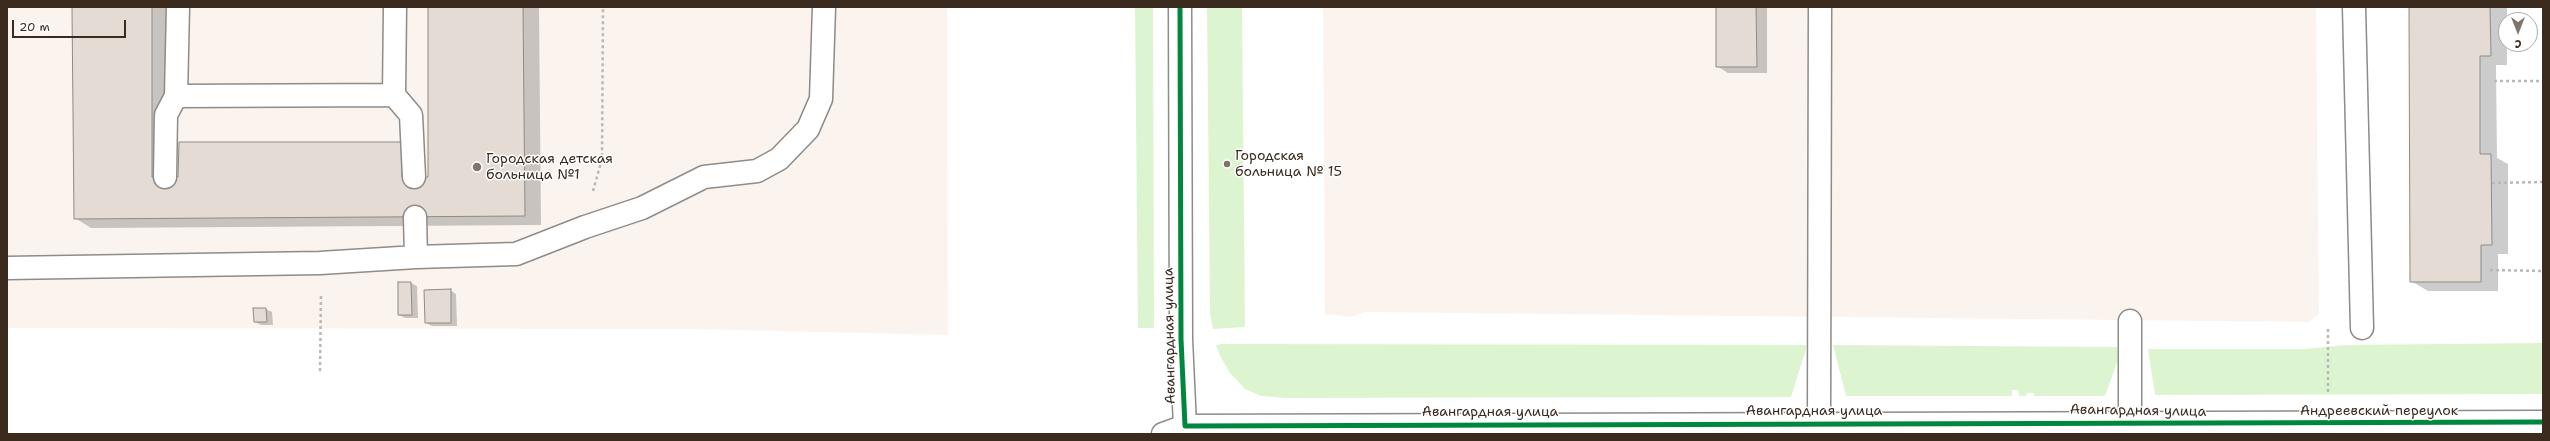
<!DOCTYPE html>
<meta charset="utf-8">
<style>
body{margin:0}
#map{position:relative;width:2550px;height:441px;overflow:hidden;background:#fff;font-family:"Shantell Sans",sans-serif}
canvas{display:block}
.frame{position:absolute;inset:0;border:8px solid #3b2a1e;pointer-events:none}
.north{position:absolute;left:2498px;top:12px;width:40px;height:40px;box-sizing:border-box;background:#fff;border:1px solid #b1aaa5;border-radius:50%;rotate:180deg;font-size:11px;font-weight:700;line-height:16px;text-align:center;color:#3b2a1e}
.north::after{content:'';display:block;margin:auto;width:14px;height:18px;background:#80756d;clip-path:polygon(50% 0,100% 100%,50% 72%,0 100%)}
.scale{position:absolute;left:12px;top:20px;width:114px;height:18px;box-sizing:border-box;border:2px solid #3b2a1e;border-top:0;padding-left:5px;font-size:12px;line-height:14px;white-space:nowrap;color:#3b2a1e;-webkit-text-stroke:3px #fff;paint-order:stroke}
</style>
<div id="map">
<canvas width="2550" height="441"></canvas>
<div class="frame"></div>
<div class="north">С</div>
<div class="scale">20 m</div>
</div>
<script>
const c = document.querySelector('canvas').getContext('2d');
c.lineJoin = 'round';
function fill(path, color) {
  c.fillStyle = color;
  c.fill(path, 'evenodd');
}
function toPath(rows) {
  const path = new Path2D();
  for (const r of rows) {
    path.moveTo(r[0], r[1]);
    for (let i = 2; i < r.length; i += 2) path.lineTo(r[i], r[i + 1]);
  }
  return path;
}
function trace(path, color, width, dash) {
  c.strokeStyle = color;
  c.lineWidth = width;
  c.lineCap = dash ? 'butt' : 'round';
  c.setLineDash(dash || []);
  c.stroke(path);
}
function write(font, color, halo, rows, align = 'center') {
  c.font = font + ' "Shantell Sans",sans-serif';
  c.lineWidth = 3;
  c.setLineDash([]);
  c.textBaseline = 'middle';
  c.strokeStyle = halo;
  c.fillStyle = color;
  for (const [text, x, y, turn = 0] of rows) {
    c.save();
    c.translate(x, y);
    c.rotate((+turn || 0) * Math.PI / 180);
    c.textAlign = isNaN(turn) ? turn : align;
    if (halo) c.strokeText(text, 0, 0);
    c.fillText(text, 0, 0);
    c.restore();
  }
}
const built = toPath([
 [7,7,947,7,948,335,692,329,7,328],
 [1323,7,2316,7,2319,314,2309,322,1365,312,1351,317,1325,314]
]);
const green = toPath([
 [1135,7,1153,7,1154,328,1138,328],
 [1207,7,1242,7,1245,327,1213,329,1210,313],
 [2543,343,2543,394,2155,395,2148,349,2306,349,2345,345],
 [1222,344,1806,345,1806,349,1791,397,1285,398,1261,396,1245,389,1230,373,1220,356,1216,345],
 [1833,345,2117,347,2118,360,2105,396,2034,396,2034,393,2027,393,2026,396,2019,396,2018,390,2012,390,2012,396,1846,396]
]);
const shadow = toPath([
 [73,7,168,7,168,178,402,143,418,178,429,178,429,7,539,7,541,225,91,228,75,218],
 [1717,7,1767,7,1767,73,1728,73,1717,66],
 [2410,7,2507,7,2507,65,2496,65,2497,158,2508,164,2508,254,2498,254,2498,291,2428,291,2411,281],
 [399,283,411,283,417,286,418,318,405,318,399,315],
 [450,290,456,294,457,326,432,326,426,323],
 [266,309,272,312,273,325,261,325,255,322]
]);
const building = toPath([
 [72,7,152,7,152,177,178,177,179,142,402,142,402,177,428,177,428,7,523,7,525,216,74,219,72,7],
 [1716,7,1756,7,1757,67,1716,67,1716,7],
 [2409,7,2490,7,2491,56,2480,56,2480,154,2491,154,2492,245,2481,245,2481,282,2410,282,2409,7],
 [398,282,411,282,412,315,398,315,398,282],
 [451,289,451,323,425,323,424,290,451,289],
 [253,308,266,308,267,322,254,322,253,308]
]);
const path = toPath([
 [2494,81,2543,81],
 [2492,183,2543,182],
 [593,191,602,159,603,7],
 [2490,270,2543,271],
 [2328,329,2328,392],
 [320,371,321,294]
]);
const service = toPath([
 [395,7,394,95,411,115,414,177],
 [2354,7,2362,328],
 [176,96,394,95],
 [165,177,166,115,176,96,178,7],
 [415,217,416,257],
 [7,268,320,263,416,257,516,254,585,227,642,208,704,177,757,171,779,159,808,129,821,99,824,7],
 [2130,321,2130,422],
 [1819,422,1820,7],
 [1163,434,1185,426,1188,434]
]);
const minor = toPath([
 [1180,7,1181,339,1185,426,2543,422]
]);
const cycleway = toPath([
 [1180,7,1181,339,1185,426,2543,422]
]);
const markers = [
 [1227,164,4,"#80756d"],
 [477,167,5,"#80756d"]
];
const poiNames = [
 ["Городская",1235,156],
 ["больница № 15",1235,172],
 ["Городская детская",486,159],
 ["больница №1",486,175]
];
const streetNames = [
 ["Авангардная улица",1170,336,-91],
 ["Авангардная улица",1814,411],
 ["Авангардная улица",2138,411,1],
 ["Андреевский переулок",2379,411],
 ["Авангардная улица",1490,412]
];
fill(built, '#fbf4ee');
fill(green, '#dcf5d0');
fill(shadow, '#0003');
fill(building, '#e4dbd4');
trace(building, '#8e8b88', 1);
trace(service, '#8e8b88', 25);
trace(minor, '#8e8b88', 25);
trace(path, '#b9b8b6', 2.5, [3, 3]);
trace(service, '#fff', 22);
trace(minor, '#fff', 22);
trace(cycleway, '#00873e', 5);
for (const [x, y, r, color] of markers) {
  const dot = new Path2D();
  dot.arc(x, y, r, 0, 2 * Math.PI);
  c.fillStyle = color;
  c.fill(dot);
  trace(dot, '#fff', 1.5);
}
write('14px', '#3b2a1e', '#fff', poiNames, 'left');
write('14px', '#3b2a1e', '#fff', streetNames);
</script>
